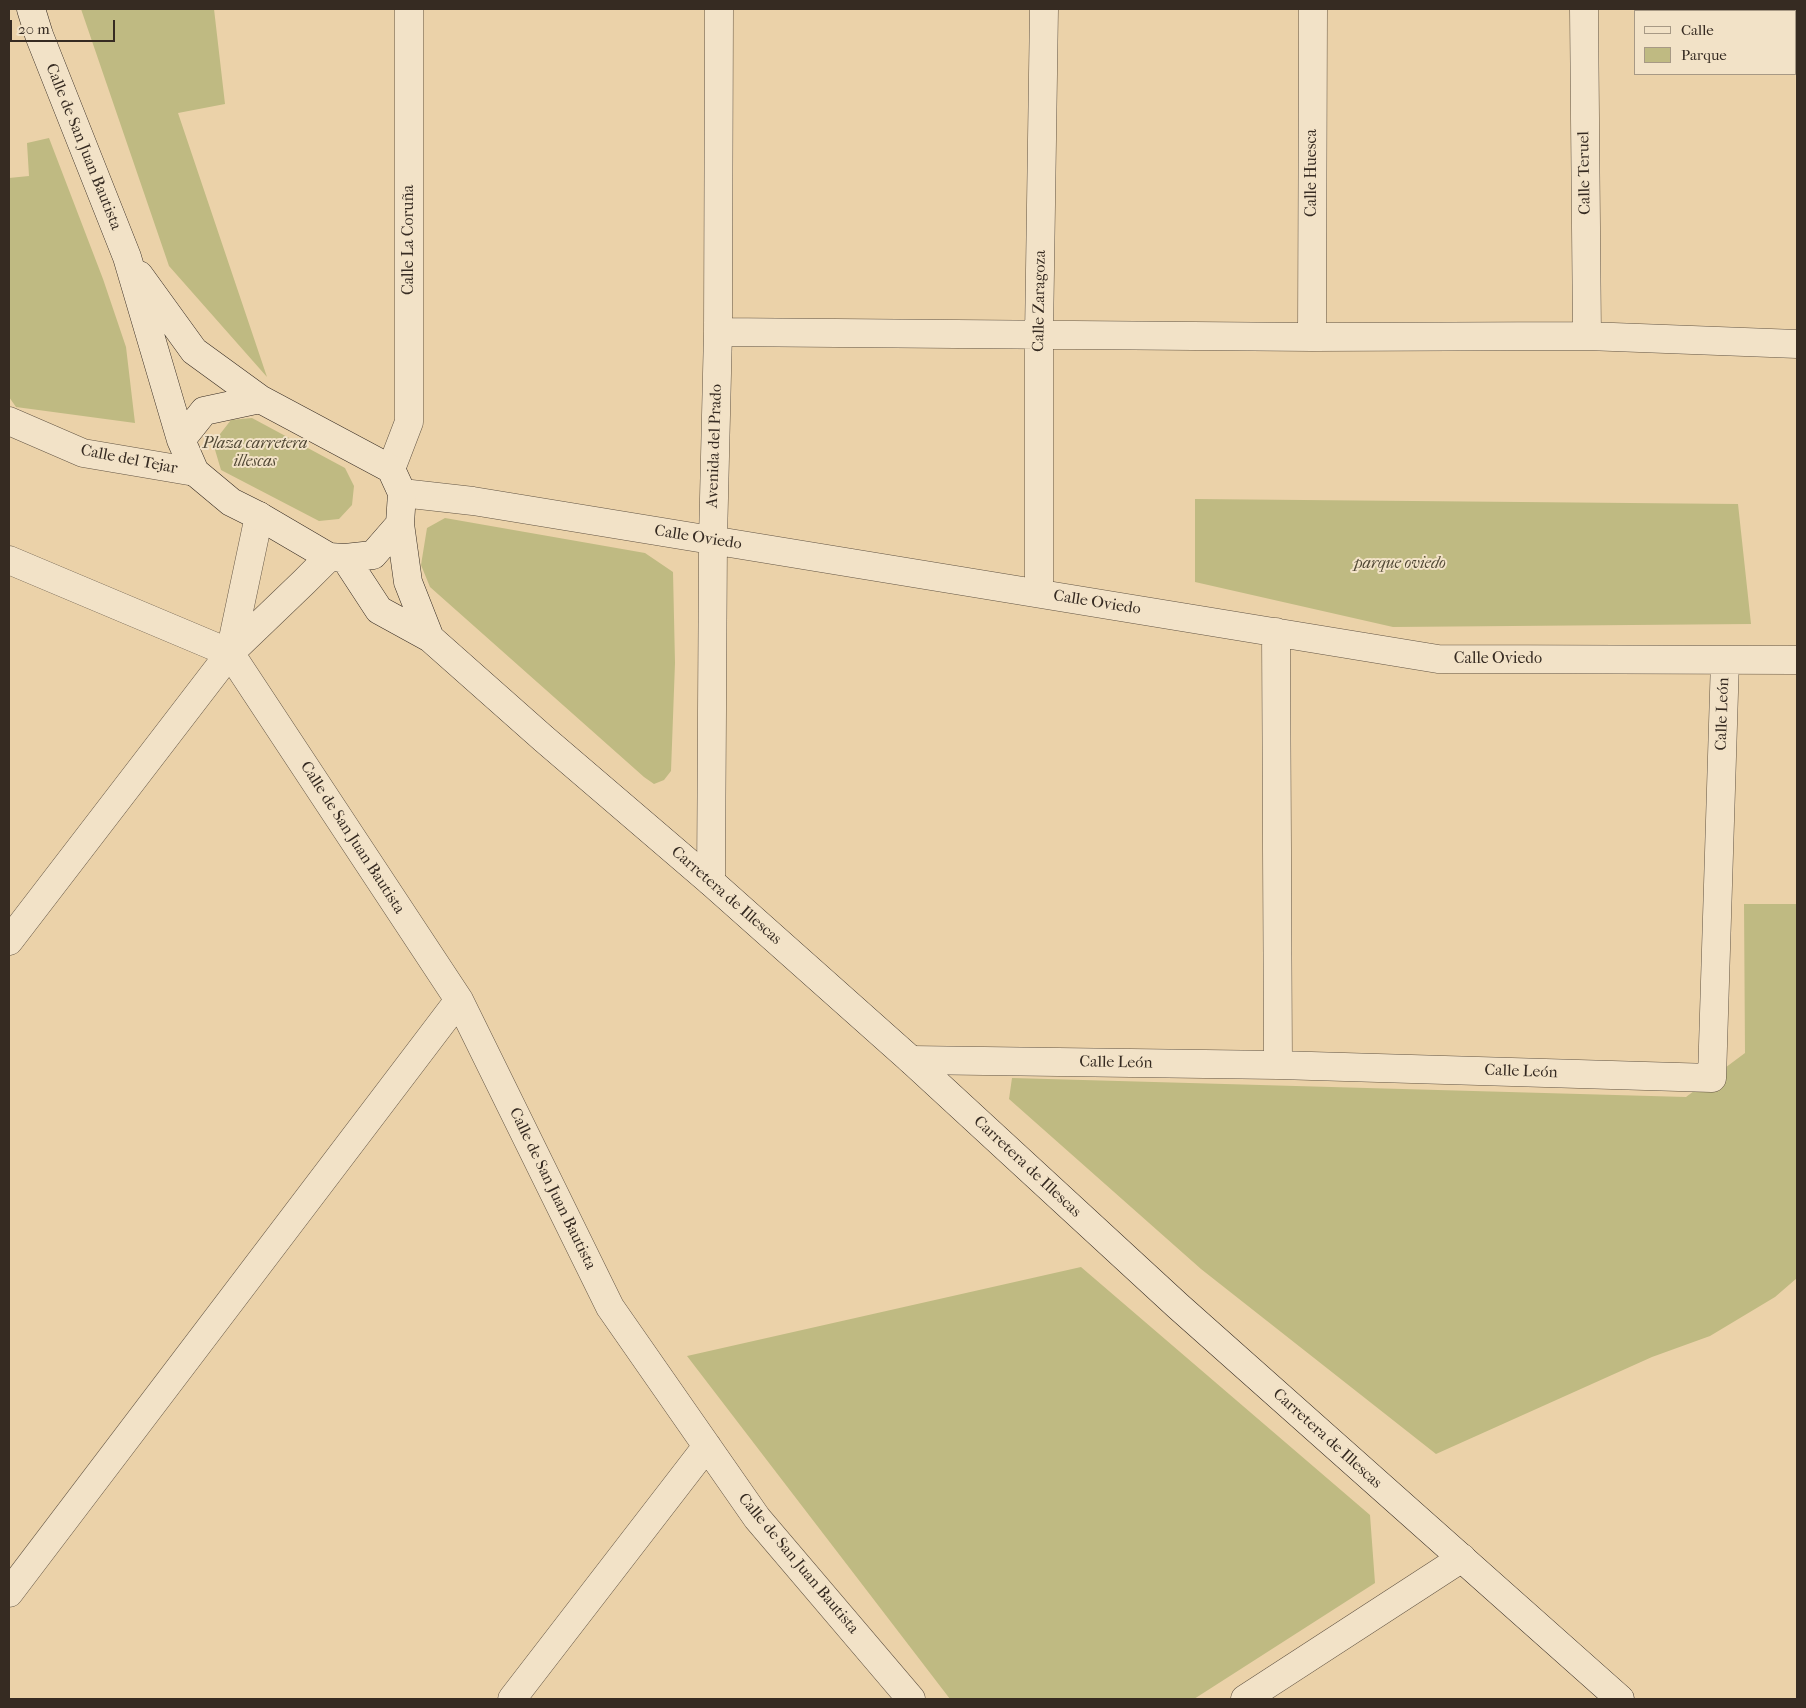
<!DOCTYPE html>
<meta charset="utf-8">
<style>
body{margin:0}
#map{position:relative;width:1806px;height:1708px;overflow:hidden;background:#ebd2a9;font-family:"IM FELL French Canon",serif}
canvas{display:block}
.frame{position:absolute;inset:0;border:10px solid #362b22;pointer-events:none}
.legend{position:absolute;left:1634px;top:10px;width:162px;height:65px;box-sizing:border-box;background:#f2e2c7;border:1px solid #a79985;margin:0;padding:6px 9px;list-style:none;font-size:15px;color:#362b22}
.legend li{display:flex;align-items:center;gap:10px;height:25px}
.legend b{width:25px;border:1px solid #a79985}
.scale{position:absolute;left:10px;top:20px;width:105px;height:22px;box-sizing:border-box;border:2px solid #362b22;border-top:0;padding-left:6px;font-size:15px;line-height:18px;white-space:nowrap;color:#362b22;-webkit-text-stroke:4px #f2e2c7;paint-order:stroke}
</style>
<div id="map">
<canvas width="1806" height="1708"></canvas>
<div class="frame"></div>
<ul class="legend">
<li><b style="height:6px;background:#f2e2c7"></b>Calle</li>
<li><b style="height:14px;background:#bfba82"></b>Parque</li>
</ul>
<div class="scale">20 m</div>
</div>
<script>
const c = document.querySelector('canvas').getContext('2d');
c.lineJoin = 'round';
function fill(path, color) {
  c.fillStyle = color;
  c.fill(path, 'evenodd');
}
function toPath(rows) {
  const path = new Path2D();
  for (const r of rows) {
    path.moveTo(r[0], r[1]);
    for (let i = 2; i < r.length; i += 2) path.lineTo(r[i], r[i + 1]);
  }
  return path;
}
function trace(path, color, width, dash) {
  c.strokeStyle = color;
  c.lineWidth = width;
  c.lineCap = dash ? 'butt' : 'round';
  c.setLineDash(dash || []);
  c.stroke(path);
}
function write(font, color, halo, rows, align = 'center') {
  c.font = font + ' "IM FELL French Canon",serif';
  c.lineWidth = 4;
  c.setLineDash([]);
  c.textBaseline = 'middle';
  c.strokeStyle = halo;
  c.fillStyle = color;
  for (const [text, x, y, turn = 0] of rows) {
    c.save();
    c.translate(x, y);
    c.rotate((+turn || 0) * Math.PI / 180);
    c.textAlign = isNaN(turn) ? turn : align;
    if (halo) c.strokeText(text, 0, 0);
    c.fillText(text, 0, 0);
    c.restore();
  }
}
const green = toPath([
 [81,9,214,9,225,104,178,113,267,377,169,266],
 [49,138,103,279,126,347,135,423,16,407,9,397,9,178,29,176,27,143],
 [252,418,345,468,354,486,352,505,339,519,319,521,221,470,213,443,231,420],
 [1195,499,1738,504,1751,624,1393,627,1195,582],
 [445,518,645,553,673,572,675,663,671,771,664,780,654,784,644,777,430,587,421,565,427,528],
 [1744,904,1797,904,1797,1278,1775,1297,1710,1336,1652,1357,1436,1454,1201,1269,1009,1099,1012,1078,1686,1097,1745,1053],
 [1081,1267,1370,1515,1375,1583,1194,1699,950,1699,687,1356]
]);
const street = toPath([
 [1584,9,1587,336],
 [718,332,1312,337,1587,336,1797,344],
 [1312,337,1313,9],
 [9,421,83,453,195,472],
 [391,469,409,422,409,9],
 [402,493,473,501,1438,659,1797,660],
 [259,516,230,653,459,1000,610,1307,757,1518,911,1699],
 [9,560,230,653],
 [1039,593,1039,335,1044,9],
 [1276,632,1278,1065],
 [711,882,713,540,718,332,719,9],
 [9,941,230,653,304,582,329,557],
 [911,1060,1278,1065,1712,1078,1725,660],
 [9,1593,459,1000],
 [512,1699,707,1446],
 [1245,1699,1462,1558]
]);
const secondary = toPath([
 [31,9,39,35,127,257,181,440],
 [139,275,194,351,260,399],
 [400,524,373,555,345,558,329,557,259,516,231,502,195,472,181,440,204,411,260,399,391,469,402,493,400,524,408,582,430,638],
 [345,558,379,610,430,638,544,739,711,882,911,1060,1178,1306,1620,1699]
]);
const streetNames = [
 ["Calle de San Juan Bautista",83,147,68],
 ["Calle Huesca",1312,173,-90],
 ["Calle Teruel",1585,173,-91],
 ["Calle La Coruña",409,240,-90],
 ["Calle Zaragoza",1040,301,-89],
 ["Avenida del Prado",715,446,-88],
 ["Calle del Tejar",129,460,11],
 ["Calle Oviedo",698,538,9],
 ["Calle Oviedo",1097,603,9],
 ["Calle Oviedo",1498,659],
 ["Calle León",1723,714,-88],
 ["Calle de San Juan Bautista",352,838,57],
 ["Carretera de Illescas",726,896,41],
 ["Calle León",1116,1063,1],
 ["Calle León",1521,1072,2],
 ["Carretera de Illescas",1027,1167,43],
 ["Calle de San Juan Bautista",552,1189,64],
 ["Carretera de Illescas",1327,1439,42],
 ["Calle de San Juan Bautista",798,1564,50]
];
const parkNames = [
 ["Plaza carretera",255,444],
 ["illescas",255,462],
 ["parque oviedo",1400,564]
];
fill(green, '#bfba82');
trace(street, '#635544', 29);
trace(secondary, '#362b22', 29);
trace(street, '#f2e2c7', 28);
trace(secondary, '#f2e2c7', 28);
write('16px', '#362b22', '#f2e2c7', streetNames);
write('italic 16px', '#514835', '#f2e2c7', parkNames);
</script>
